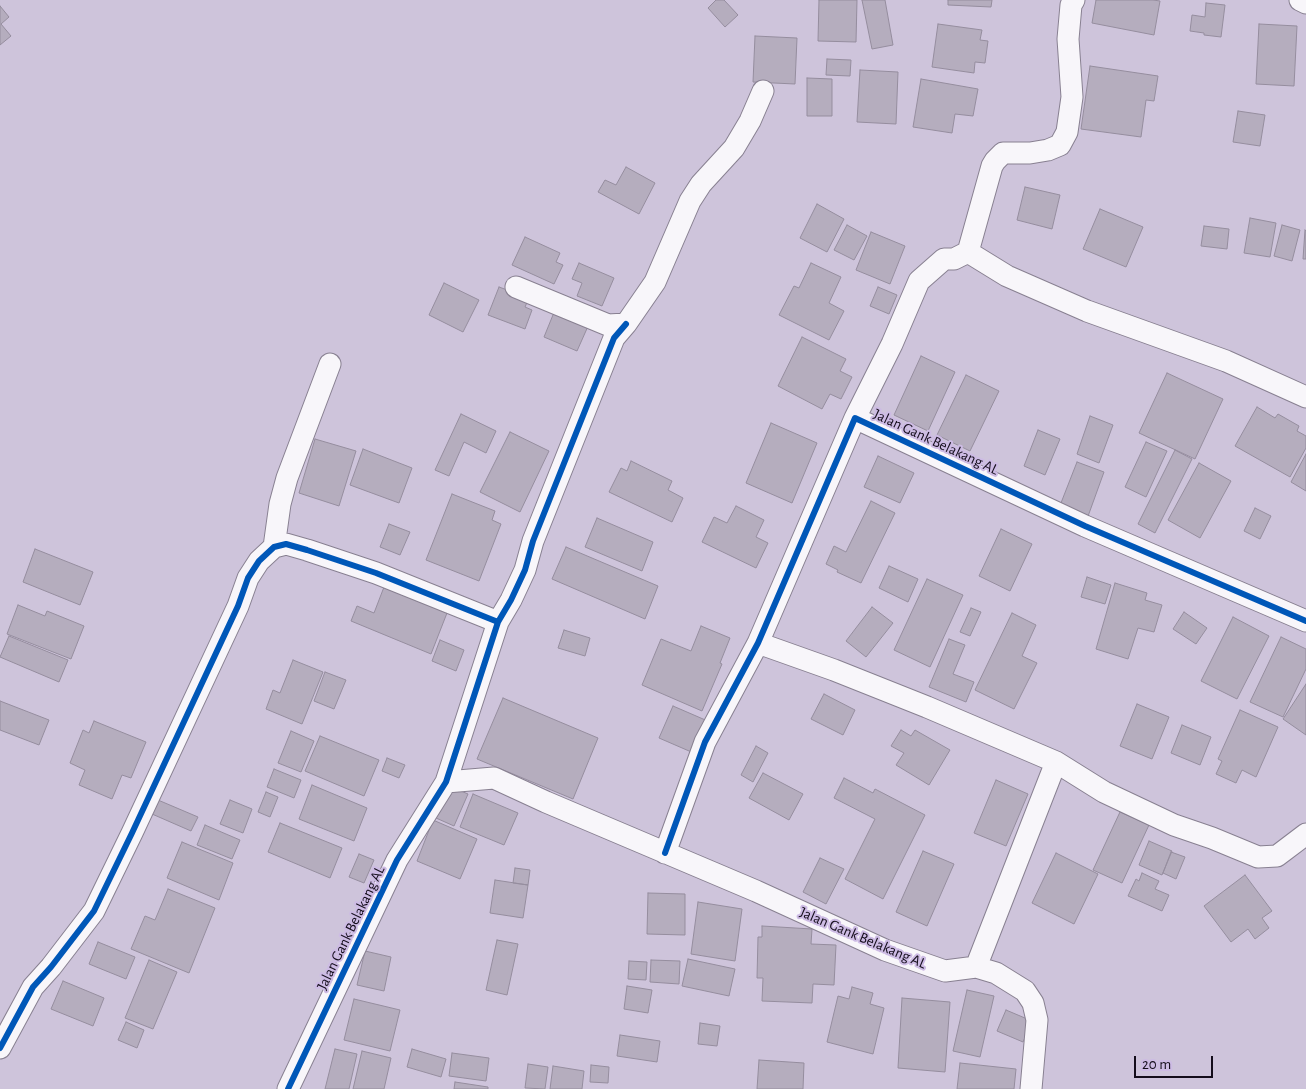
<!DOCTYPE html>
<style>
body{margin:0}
#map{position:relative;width:1306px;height:1089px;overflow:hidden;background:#cec4db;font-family:"Alegreya Sans",sans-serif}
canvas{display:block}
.scale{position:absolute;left:1134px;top:1056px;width:79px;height:22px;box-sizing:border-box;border:2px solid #140d1b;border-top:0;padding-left:6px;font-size:15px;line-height:18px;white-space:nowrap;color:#140d1b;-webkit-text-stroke:4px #cdbbe4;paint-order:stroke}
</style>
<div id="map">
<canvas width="1306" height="1089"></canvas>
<div class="scale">20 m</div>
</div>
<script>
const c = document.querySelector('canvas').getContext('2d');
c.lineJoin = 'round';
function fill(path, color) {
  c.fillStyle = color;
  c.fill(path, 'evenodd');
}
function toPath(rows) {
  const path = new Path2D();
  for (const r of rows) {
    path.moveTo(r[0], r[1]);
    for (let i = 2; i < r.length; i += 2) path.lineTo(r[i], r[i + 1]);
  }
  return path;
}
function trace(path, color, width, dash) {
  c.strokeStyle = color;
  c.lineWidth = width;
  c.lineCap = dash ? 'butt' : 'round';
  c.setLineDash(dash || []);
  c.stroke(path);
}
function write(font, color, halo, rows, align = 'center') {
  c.font = font + ' "Alegreya Sans",sans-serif';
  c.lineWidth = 4;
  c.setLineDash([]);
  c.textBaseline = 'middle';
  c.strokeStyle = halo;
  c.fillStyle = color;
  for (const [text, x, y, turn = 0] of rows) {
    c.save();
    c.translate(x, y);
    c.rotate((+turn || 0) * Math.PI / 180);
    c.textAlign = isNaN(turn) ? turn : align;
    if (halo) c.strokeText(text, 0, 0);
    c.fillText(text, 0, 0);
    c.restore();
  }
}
const building = toPath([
 [716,0,724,0,738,15,725,27,708,8,716,0],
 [819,0,857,0,856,42,818,41,819,0],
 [862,0,885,0,893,45,872,49,862,0],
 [948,0,992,0,991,7,948,5,948,0],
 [1096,0,1153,0,1160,1,1154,35,1092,23,1096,0],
 [1206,3,1225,5,1221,37,1204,35,1204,33,1190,31,1192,15,1205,17,1206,3],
 [0,6,9,17,1,24,11,36,0,45,0,6],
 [938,24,982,30,980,40,988,41,985,63,975,62,974,73,932,67,938,24],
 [1259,24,1297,26,1294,86,1256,84,1259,24],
 [755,36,797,38,795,84,753,82,755,36],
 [827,59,851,60,850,76,826,75,827,59],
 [1090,66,1158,76,1154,101,1146,100,1141,137,1081,129,1090,66],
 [860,70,898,72,896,124,857,122,860,70],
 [807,78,832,79,832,116,807,116,807,78],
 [921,79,978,89,973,116,955,114,952,133,913,127,921,79],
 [1238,111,1265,115,1260,146,1233,142,1238,111],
 [626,167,655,183,639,214,598,192,605,180,616,185,626,167],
 [1025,187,1060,195,1052,229,1017,220,1025,187],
 [817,204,844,219,827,252,800,238,817,204],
 [1100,209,1143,227,1126,267,1083,249,1100,209],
 [1250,218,1276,223,1270,257,1244,253,1250,218],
 [847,225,867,236,854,260,834,250,847,225],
 [1282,225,1300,230,1292,261,1274,256,1282,225],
 [1204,226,1229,229,1227,249,1201,246,1204,226],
 [1305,230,1306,231,1306,259,1303,259,1305,230],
 [871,232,905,246,890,284,856,270,871,232],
 [525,237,560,253,556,262,563,265,554,284,512,265,525,237],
 [579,263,614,278,602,306,577,296,582,283,572,279,579,263],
 [811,263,841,277,829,303,844,311,829,340,779,315,794,286,799,288,811,263],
 [444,283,479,300,463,332,429,315,444,283],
 [499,287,529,298,525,307,532,310,525,329,488,315,499,287],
 [878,287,897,295,889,314,870,306,878,287],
 [555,310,589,324,577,351,544,337,555,310],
 [802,337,846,359,840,371,852,377,841,399,830,394,822,409,778,386,802,337],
 [921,356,955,372,928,431,894,415,921,356],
 [1167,373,1223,399,1195,459,1139,433,1167,373],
 [966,375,999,391,970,451,937,435,966,375],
 [1257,407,1275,418,1278,414,1299,426,1297,431,1306,436,1306,448,1290,477,1235,446,1257,407],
 [461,414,496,431,486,453,464,442,449,476,435,470,461,414],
 [1090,416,1113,425,1099,463,1077,454,1090,416],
 [771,423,817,443,792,503,746,483,771,423],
 [1038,430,1060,439,1045,475,1024,466,1038,430],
 [510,432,549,451,520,512,480,492,510,432],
 [315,439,356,451,339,506,299,493,315,439],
 [1146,442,1167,451,1146,497,1125,487,1146,442],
 [363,449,412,468,399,503,350,485,363,449],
 [1175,450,1192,459,1155,533,1138,524,1175,450],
 [1306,454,1306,491,1291,482,1306,454],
 [878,456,914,473,900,503,864,487,878,456],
 [631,461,672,481,668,490,683,498,672,522,609,492,621,468,627,471,631,461],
 [1077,462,1104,472,1087,519,1059,508,1077,462],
 [1199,463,1231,481,1200,538,1168,520,1199,463],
 [452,494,495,511,492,520,501,524,479,581,426,560,452,494],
 [871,501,895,513,861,583,837,572,838,570,826,564,834,546,846,552,871,501],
 [736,506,764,520,756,537,768,543,756,568,702,542,714,517,727,523,736,506],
 [1255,508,1271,516,1260,539,1244,531,1255,508],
 [597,518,653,542,642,571,585,547,597,518],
 [389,524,410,532,400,555,380,547,389,524],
 [1001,529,1032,544,1010,591,979,576,1001,529],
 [566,547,658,586,645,619,552,579,566,547],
 [35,549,93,572,80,605,23,582,35,549],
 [889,566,918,579,908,602,879,588,889,566],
 [1087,577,1111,585,1105,604,1081,597,1087,577],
 [927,579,963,595,930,667,894,650,927,579],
 [1115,583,1147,593,1145,600,1162,605,1154,632,1138,628,1128,659,1096,649,1115,583],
 [384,587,447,613,431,654,351,621,357,606,374,613,384,587],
 [18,605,45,616,47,611,84,626,71,659,7,634,18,605],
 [872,607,893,623,866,657,846,641,872,607],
 [971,608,981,612,970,636,960,632,971,608],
 [1184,612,1207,628,1196,644,1173,629,1184,612],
 [1012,613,1036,625,1022,656,1037,663,1014,709,975,690,1012,613],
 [1233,617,1269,636,1237,699,1201,681,1233,617],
 [701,626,730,638,720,663,722,664,702,711,642,685,661,639,691,651,701,626],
 [564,630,590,638,585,656,558,648,564,630],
 [9,636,68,660,59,682,0,657,9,636],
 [1281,637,1306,649,1306,669,1283,717,1250,702,1281,637],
 [949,639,965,645,953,674,974,682,966,702,929,687,949,639],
 [440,640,464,650,456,671,432,661,440,640],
 [293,660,323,672,302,724,266,709,273,690,280,693,293,660],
 [325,672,346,680,334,709,314,701,325,672],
 [1306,684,1306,735,1283,719,1306,684],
 [824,694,855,710,843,735,811,719,824,694],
 [503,698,598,738,573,799,477,759,503,698],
 [0,701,49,720,39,745,0,730,0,701],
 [1137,704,1169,717,1152,759,1120,746,1137,704],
 [673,706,710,722,696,754,659,738,673,706],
 [1240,710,1278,727,1256,777,1242,770,1236,783,1216,774,1222,761,1218,759,1240,710],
 [94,721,146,742,131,778,122,775,112,799,79,785,85,770,70,763,83,730,89,733,94,721],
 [1182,725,1211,737,1200,765,1171,753,1182,725],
 [901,730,911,736,915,730,950,750,929,785,896,765,904,753,891,746,901,730],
 [291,731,314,741,301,772,278,763,291,731],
 [320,736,379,760,364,796,305,771,320,736],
 [756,746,768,753,753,782,741,775,756,746],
 [387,758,405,765,399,778,382,771,387,758],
 [274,769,301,780,294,798,267,787,274,769],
 [763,773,803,794,789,820,749,798,763,773],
 [844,778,873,793,875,789,925,815,883,899,845,879,875,819,834,798,844,778],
 [996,780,1028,794,1006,846,974,833,996,780],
 [312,785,367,808,354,841,299,819,312,785],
 [449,786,468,794,454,826,436,818,449,786],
 [266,792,278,797,270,817,258,812,266,792],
 [473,794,518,813,504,845,460,827,473,794],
 [158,800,198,817,191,831,152,814,158,800],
 [230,800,252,809,243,833,220,824,230,800],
 [1120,812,1149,825,1122,883,1093,870,1120,812],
 [433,820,477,839,460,879,417,861,433,820],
 [280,823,342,848,330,878,268,852,280,823],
 [205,825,240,840,232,859,197,845,205,825],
 [1149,841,1172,851,1162,875,1139,865,1149,841],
 [182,842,233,863,219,900,167,878,182,842],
 [923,851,954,864,927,926,896,912,923,851],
 [1171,852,1185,857,1176,879,1163,873,1171,852],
 [1056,853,1098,874,1074,924,1032,903,1056,853],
 [359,854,374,860,364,883,349,877,359,854],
 [820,858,844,869,826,904,803,892,820,858],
 [515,868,530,870,528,885,513,883,515,868],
 [1142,873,1159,881,1155,889,1169,895,1162,911,1128,896,1136,879,1139,881,1142,873],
 [1245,875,1272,911,1262,918,1269,928,1255,939,1248,929,1231,942,1204,906,1245,875],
 [495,880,528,885,523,918,490,913,495,880],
 [168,889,215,908,189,973,131,949,145,916,155,920,168,889],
 [648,893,685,894,685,935,647,934,648,893],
 [698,902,742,909,735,961,691,954,698,902],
 [762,926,812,929,811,944,836,945,834,985,813,984,812,1003,762,1001,763,978,757,978,758,937,762,937,762,926],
 [497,940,518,944,507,995,486,990,497,940],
 [98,942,135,957,126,979,89,964,98,942],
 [365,951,391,957,384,991,357,985,365,951],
 [688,959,735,969,729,996,682,986,688,959],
 [149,960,177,972,153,1029,125,1018,149,960],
 [651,960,680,961,679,984,650,982,651,960],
 [629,961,647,962,646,980,628,979,629,961],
 [63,981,104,998,93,1026,51,1009,63,981],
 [627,986,652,990,648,1013,624,1009,627,986],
 [852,987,873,993,870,1004,884,1008,873,1054,827,1042,838,996,849,999,852,987],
 [967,990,994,996,980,1057,953,1051,967,990],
 [902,998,950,1002,945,1072,898,1068,902,998],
 [354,999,400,1010,390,1051,344,1040,354,999],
 [1006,1010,1032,1021,1023,1042,997,1031,1006,1010],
 [126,1022,144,1030,137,1048,118,1040,126,1022],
 [700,1023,720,1026,717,1046,698,1044,700,1023],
 [620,1035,660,1041,657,1062,617,1056,620,1035],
 [335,1049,357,1054,349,1089,325,1089,335,1049],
 [412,1049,446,1059,441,1077,407,1067,412,1049],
 [362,1051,391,1058,384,1089,353,1089,362,1051],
 [452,1053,489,1058,486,1081,449,1076,452,1053],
 [759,1060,804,1063,803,1089,757,1089,759,1060],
 [960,1063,1016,1069,1014,1089,957,1089,960,1063],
 [528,1064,548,1067,545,1089,525,1088,528,1064],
 [591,1065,609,1067,608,1083,590,1082,591,1065],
 [553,1066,584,1071,582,1089,550,1089,553,1066],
 [455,1082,488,1087,488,1089,454,1089,455,1082]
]);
const street = toPath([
 [1300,0,1306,3],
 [968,252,992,166,995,161,1003,153,1030,153,1048,150,1060,145,1067,132,1072,97,1068,39,1071,5,1074,0],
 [516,287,608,325,626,324,655,282,690,201,701,184,734,148,750,121,763,91],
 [855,418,892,344,919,281,944,259,954,259,968,252,1007,276,1087,311,1226,361,1306,397],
 [274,547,280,504,287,478,330,364],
 [758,643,834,670,927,707,1056,762,1104,792,1174,825,1212,838,1258,857,1277,856,1306,834],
 [446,782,494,778,546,802,756,891,885,950,945,971,976,967,996,973,1025,991,1033,1003,1037,1020,1031,1089],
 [665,853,705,742,758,643,855,418,1085,526,1306,621],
 [976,967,1056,762],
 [0,1048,33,987,51,967,94,911,132,833,238,606,248,578,259,561,274,547,286,544,307,550,376,573,498,622],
 [288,1089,397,860,446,782,498,622,511,600,525,570,533,541,614,338,626,324]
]);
const cycleway = toPath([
 [665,853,705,742,758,643,855,418,1085,526,1306,621],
 [0,1048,33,987,51,967,94,911,132,833,238,606,248,578,259,561,274,547,286,544,307,550,376,573,498,622],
 [288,1089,397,860,446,782,498,622,511,600,525,570,533,541,614,338,626,324]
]);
const streetNames = [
 ["Jalan Gank Belakang AL",936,442,25],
 ["Jalan Gank Belakang AL",351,928,-64],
 ["Jalan Gank Belakang AL",863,938,23]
];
fill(building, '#b5adbe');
trace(building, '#958d9e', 1);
trace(street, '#888091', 23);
trace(street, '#f8f6fa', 21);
trace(cycleway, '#0057b8', 6);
write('15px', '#140d1b', '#cdbbe4', streetNames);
</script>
